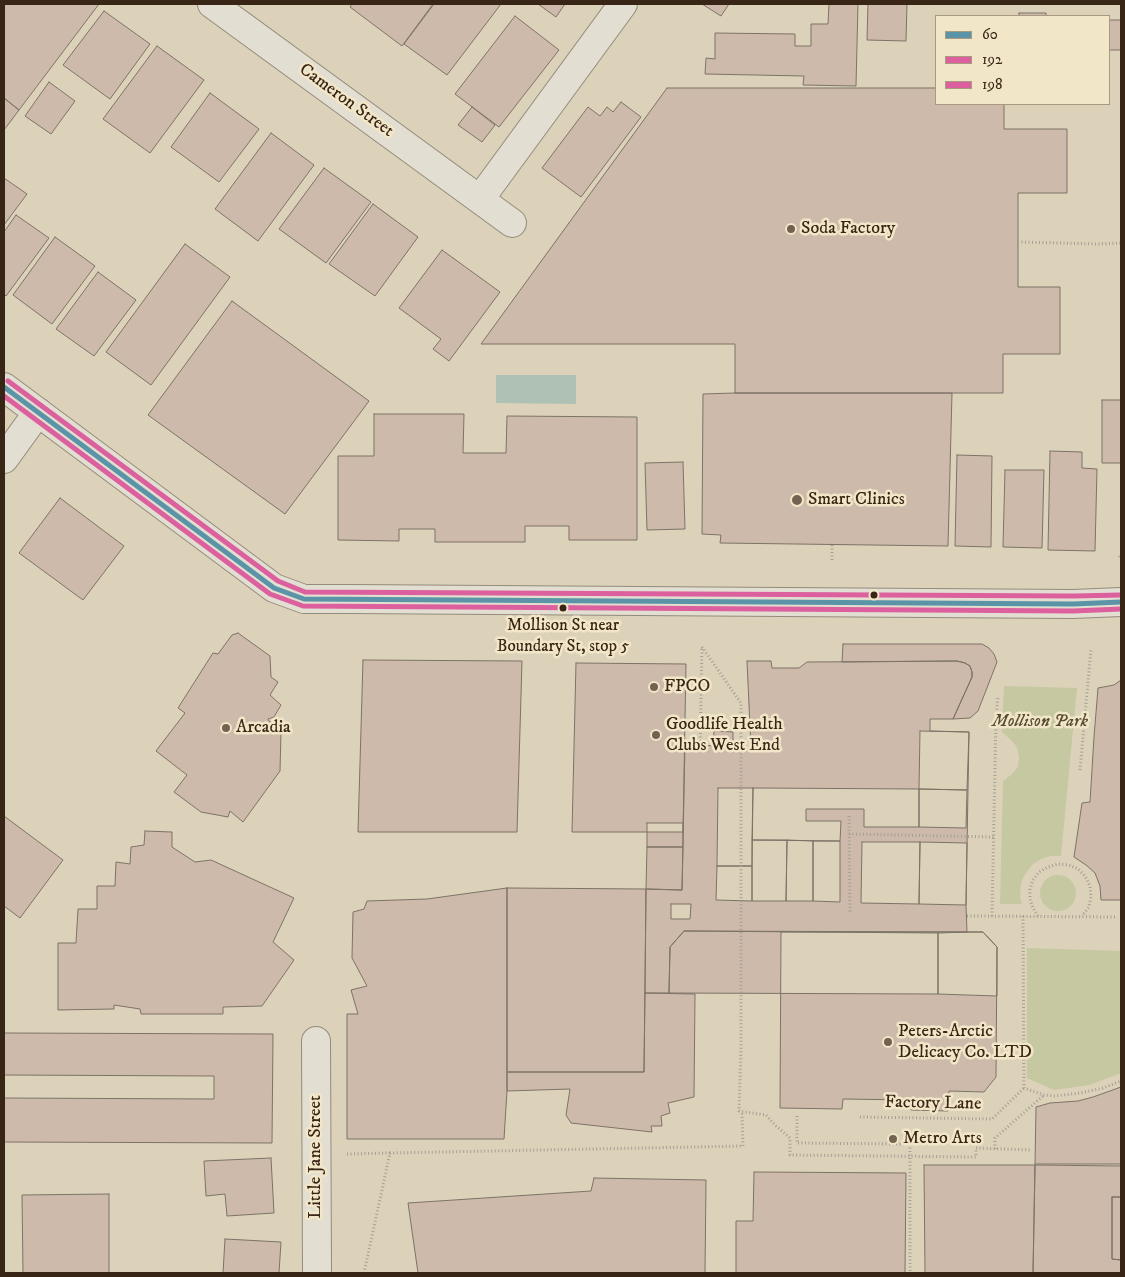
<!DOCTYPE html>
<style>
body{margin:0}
#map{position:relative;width:1125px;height:1277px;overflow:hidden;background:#dcd2ba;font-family:"IM FELL DW Pica",serif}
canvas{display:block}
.frame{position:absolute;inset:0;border:5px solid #392515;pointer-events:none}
.legend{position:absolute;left:935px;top:15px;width:175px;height:90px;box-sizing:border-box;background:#f2e6c8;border:1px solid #a89980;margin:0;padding:6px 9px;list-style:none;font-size:15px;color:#392515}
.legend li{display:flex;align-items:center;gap:10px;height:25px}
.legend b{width:25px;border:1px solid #a89980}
</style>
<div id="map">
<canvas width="1125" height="1277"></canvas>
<div class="frame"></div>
<ul class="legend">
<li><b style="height:6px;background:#5b94a7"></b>60</li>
<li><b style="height:6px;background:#db609d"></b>192</li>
<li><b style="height:6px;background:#db609d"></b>198</li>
</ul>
</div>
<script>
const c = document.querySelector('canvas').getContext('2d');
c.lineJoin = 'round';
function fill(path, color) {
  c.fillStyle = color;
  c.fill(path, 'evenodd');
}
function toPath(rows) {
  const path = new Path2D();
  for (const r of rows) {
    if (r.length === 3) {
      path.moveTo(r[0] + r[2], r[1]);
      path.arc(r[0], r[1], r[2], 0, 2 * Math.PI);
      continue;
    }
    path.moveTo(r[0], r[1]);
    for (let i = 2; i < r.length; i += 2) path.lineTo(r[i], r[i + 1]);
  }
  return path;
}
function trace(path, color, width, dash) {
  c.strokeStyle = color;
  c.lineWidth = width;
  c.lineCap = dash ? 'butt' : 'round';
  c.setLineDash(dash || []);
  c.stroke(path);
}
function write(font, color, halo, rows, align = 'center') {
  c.font = font + ' "IM FELL DW Pica",serif';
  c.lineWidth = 5;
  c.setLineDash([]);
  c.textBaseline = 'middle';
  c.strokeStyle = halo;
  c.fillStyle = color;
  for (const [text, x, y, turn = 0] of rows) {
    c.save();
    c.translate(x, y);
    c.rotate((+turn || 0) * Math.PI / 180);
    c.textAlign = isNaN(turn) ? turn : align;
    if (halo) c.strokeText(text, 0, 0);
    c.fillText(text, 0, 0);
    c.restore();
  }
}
const green = toPath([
 [1004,686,1077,688,1061,856,1051,856,1041,859,1032,865,1024,876,1021,883,1020,897,1022,904,1000,904,1003,781,1011,775,1018,767,1019,757,1017,747,1011,740,1002,732],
 [1058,893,18],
 [1027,948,1121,951,1121,1073,1090,1085,1054,1090,1027,1078]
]);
const water = toPath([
 [496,375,576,375,576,404,496,403]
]);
const building = toPath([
 [4,4,99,4,19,110,4,98,4,4],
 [352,4,433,4,402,46,350,7,352,4],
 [434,4,501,4,447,75,404,44,434,4],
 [538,4,565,4,556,17,538,4],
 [702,4,729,4,721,16,702,4],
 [829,4,858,4,856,86,803,85,804,76,705,74,706,58,715,59,715,33,795,34,795,46,811,46,811,24,828,24,829,4],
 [868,4,907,4,906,41,867,40,868,4],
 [104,11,150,44,110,99,63,65,104,11],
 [1019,13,1046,13,1046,16,1019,16,1019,13],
 [515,16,559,50,499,127,455,94,515,16],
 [1109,20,1121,20,1121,50,1109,50,1109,20],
 [157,46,204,80,150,153,103,119,157,46],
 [49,82,75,101,51,134,25,116,49,82],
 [667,88,936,88,936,104,1004,104,1004,129,1067,129,1067,193,1018,193,1018,287,1060,287,1060,354,1003,354,1003,393,735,393,735,344,481,344,667,88],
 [210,93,259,129,219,182,171,147,210,93],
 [4,98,19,110,4,130,4,98],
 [621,102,641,117,581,197,542,168,588,107,600,116,607,107,613,112,621,102],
 [472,107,495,125,482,142,458,125,472,107],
 [271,133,314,165,258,241,215,209,271,133],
 [324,168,371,202,326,263,279,229,324,168],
 [4,178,27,194,4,225,4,178],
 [373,204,418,237,375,296,329,264,373,204],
 [16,215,49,238,6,296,4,294,4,232,16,215],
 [55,237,95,266,52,324,13,295,55,237],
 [185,244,230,277,151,385,106,352,185,244],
 [442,250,500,292,449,361,433,349,441,339,399,308,442,250],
 [98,272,136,300,94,356,56,329,98,272],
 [232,301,369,401,285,514,148,415,232,301],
 [735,393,952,393,948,546,720,543,721,535,702,534,703,394,735,393],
 [1102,400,1121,400,1121,463,1102,463,1102,400],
 [374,414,464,414,463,453,506,453,507,416,637,417,637,540,569,540,569,526,525,526,525,542,435,542,435,529,399,529,399,541,338,540,338,456,374,456,374,414],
 [1050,451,1082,452,1082,468,1097,469,1095,551,1048,550,1050,451],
 [957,455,992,456,991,547,955,546,957,455],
 [683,462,685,529,647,530,645,463,683,462],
 [1005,470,1044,470,1042,548,1003,547,1005,470],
 [60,498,124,546,83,600,19,553,60,498],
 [238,633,270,656,271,677,278,682,270,695,281,705,274,717,268,719,269,721,275,725,281,732,280,771,243,822,230,811,228,817,201,812,174,792,187,775,156,751,185,713,178,708,213,653,218,654,232,635,238,633],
 [843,644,982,644,989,648,994,654,997,662,978,711,970,718,953,719,972,677,972,672,970,666,965,663,957,661,842,662,843,644],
 [363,660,522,661,517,832,358,832,363,660],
 [747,661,771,661,772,668,799,668,807,662,957,661,965,663,970,666,972,672,972,677,953,719,930,719,930,731,969,732,966,905,967,932,684,931,670,947,669,993,645,993,646,889,682,890,685,743,713,746,714,731,733,732,733,748,751,749,747,661],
 [576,663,686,664,683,832,572,832,576,663],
 [1121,680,1121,900,1101,900,1100,886,1095,873,1086,865,1074,857,1082,803,1090,802,1094,737,1098,688,1114,685,1121,680],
 [920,731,969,732,967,790,919,789,920,731],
 [718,788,753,788,752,866,717,866,718,788],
 [753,788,919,789,919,827,864,827,864,809,806,809,806,821,841,821,840,841,752,840,753,788],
 [919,789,967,790,966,828,919,827,919,789],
 [4,816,63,860,20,918,4,906,4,816],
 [647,823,683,823,683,847,647,847,647,823],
 [145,831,172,832,172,847,195,862,211,860,294,898,273,942,294,960,262,1006,223,1007,223,1014,141,1014,140,1009,114,1005,114,1009,58,1010,58,943,76,943,78,909,97,909,97,886,115,886,116,862,130,864,131,847,144,845,145,831],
 [752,840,787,840,786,901,752,901,752,840],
 [787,840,813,841,813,901,786,901,787,840],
 [813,841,840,841,840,902,813,901,813,841],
 [862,842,920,842,919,904,861,903,862,842],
 [920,842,967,843,966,905,919,904,920,842],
 [647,847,683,847,682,890,646,889,647,847],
 [717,866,752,866,752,901,716,900,717,866],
 [507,888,646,889,644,1072,507,1072,507,888],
 [507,888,507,1091,504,1139,347,1139,347,1014,358,1014,351,990,367,986,352,958,353,912,364,909,367,901,427,899,507,888],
 [671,904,691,904,690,919,671,919,671,904],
 [684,931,938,933,938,994,669,993,670,947,684,931],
 [781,932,983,932,997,947,996,1077,984,1092,949,1091,948,1111,911,1110,910,1100,843,1099,842,1109,780,1108,781,932],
 [967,932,983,932,997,947,997,996,938,994,938,933,967,932],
 [645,993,695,994,694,1097,668,1103,670,1113,661,1116,662,1126,651,1126,652,1132,571,1123,566,1115,570,1089,507,1091,507,1072,644,1072,645,993],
 [4,1033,273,1034,272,1143,4,1142,4,1098,214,1099,214,1076,4,1075,4,1033],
 [1121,1087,1121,1164,1035,1164,1036,1107,1050,1103,1078,1101,1093,1097,1121,1087],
 [271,1158,274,1213,227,1216,225,1194,206,1196,204,1161,271,1158],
 [924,1165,1035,1165,1033,1273,925,1273,924,1165],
 [1035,1165,1121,1166,1121,1197,1112,1197,1112,1259,1121,1260,1121,1273,1033,1273,1035,1165],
 [754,1172,906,1173,905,1273,736,1273,736,1221,753,1221,754,1172],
 [594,1178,706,1180,705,1273,418,1273,408,1203,591,1191,594,1178],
 [109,1194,109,1273,23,1273,22,1195,109,1194],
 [1112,1197,1121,1197,1121,1260,1112,1259,1112,1197],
 [225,1239,281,1242,279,1273,223,1273,225,1239]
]);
const path = toPath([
 [1018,242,1099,244,1121,243],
 [1119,557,1121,554],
 [832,560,832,544],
 [702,647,741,703,741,1049,739,1111,766,1115,775,1125,790,1138,790,1155,976,1157,976,1148,1032,1150],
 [700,748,702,647],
 [1080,770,1091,649],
 [849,816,850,914],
 [849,834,994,837],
 [967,916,1117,917],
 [992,916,996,717,998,696],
 [1023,916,1024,1088,1044,1095,1055,1096,1080,1093,1103,1088,1121,1081],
 [1038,916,1033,908,1030,899,1030,889,1033,880,1039,872,1048,867,1058,864,1069,865,1078,869,1085,876,1090,886,1091,897,1089,907,1082,916],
 [797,1116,797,1143,910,1144,910,1273],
 [860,1117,992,1119,1024,1088],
 [995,1149,995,1138,1044,1095],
 [347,1154,390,1153],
 [364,1273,390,1153,743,1146,742,1113]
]);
const minor = toPath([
 [212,4,512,223],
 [480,199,623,4],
 [4,387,274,588,304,599,349,599,1073,604,1121,602],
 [4,459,38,412],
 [316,1041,317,1273]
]);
const bus1 = toPath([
 [4,387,274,588,304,599,1073,604,1121,602]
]);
const bus2 = toPath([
 [4,396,270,594,303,606,1073,611,1121,609]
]);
const bus3 = toPath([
 [8,381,278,581,305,592,1073,596,1121,595]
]);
const markers = [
 [791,229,5,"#72624f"],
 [797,500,6,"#72624f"],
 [874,595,4.5,"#392515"],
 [563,608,4.5,"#392515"],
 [654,687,5,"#72624f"],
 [226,728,5,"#72624f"],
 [656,735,5,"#72624f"],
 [888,1042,5,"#72624f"],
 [893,1139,5,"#72624f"]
];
const busNames = [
 ["Mollison St near",563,626],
 ["Boundary St, stop 5",563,647]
];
const streetNames = [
 ["Cameron Street",346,101,36],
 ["Factory Lane",933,1104,1],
 ["Little Jane Street",316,1157,-90]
];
const poiNames = [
 ["Soda Factory",801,229],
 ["Smart Clinics",808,500],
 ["FPCO",664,687],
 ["Goodlife Health",666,725],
 ["Clubs West End",666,746],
 ["Arcadia",236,728],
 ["Peters-Arctic",898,1032],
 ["Delicacy Co. LTD",898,1053],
 ["Metro Arts",903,1139]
];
const parkNames = [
 ["Mollison Park",1040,722]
];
fill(green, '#c5c8a1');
fill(water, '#afc0b5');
fill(building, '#cdbaab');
trace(building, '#7c7366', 1);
trace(minor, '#938b7b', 30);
trace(path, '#a59f94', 3, [1, 2.5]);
trace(minor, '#e3ded2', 28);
trace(bus1, '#5b94a7', 5);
trace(bus2, '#db609d', 5);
trace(bus3, '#db609d', 5);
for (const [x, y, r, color] of markers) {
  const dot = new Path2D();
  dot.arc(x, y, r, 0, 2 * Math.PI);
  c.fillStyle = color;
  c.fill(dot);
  trace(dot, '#f2e6c8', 2);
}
write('17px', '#392515', '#f2e6c8', busNames);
write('18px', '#392515', '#f2e6c8', streetNames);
write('18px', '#392515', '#f2e6c8', poiNames, 'left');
write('italic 18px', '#574c33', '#f2e6c8', parkNames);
</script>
